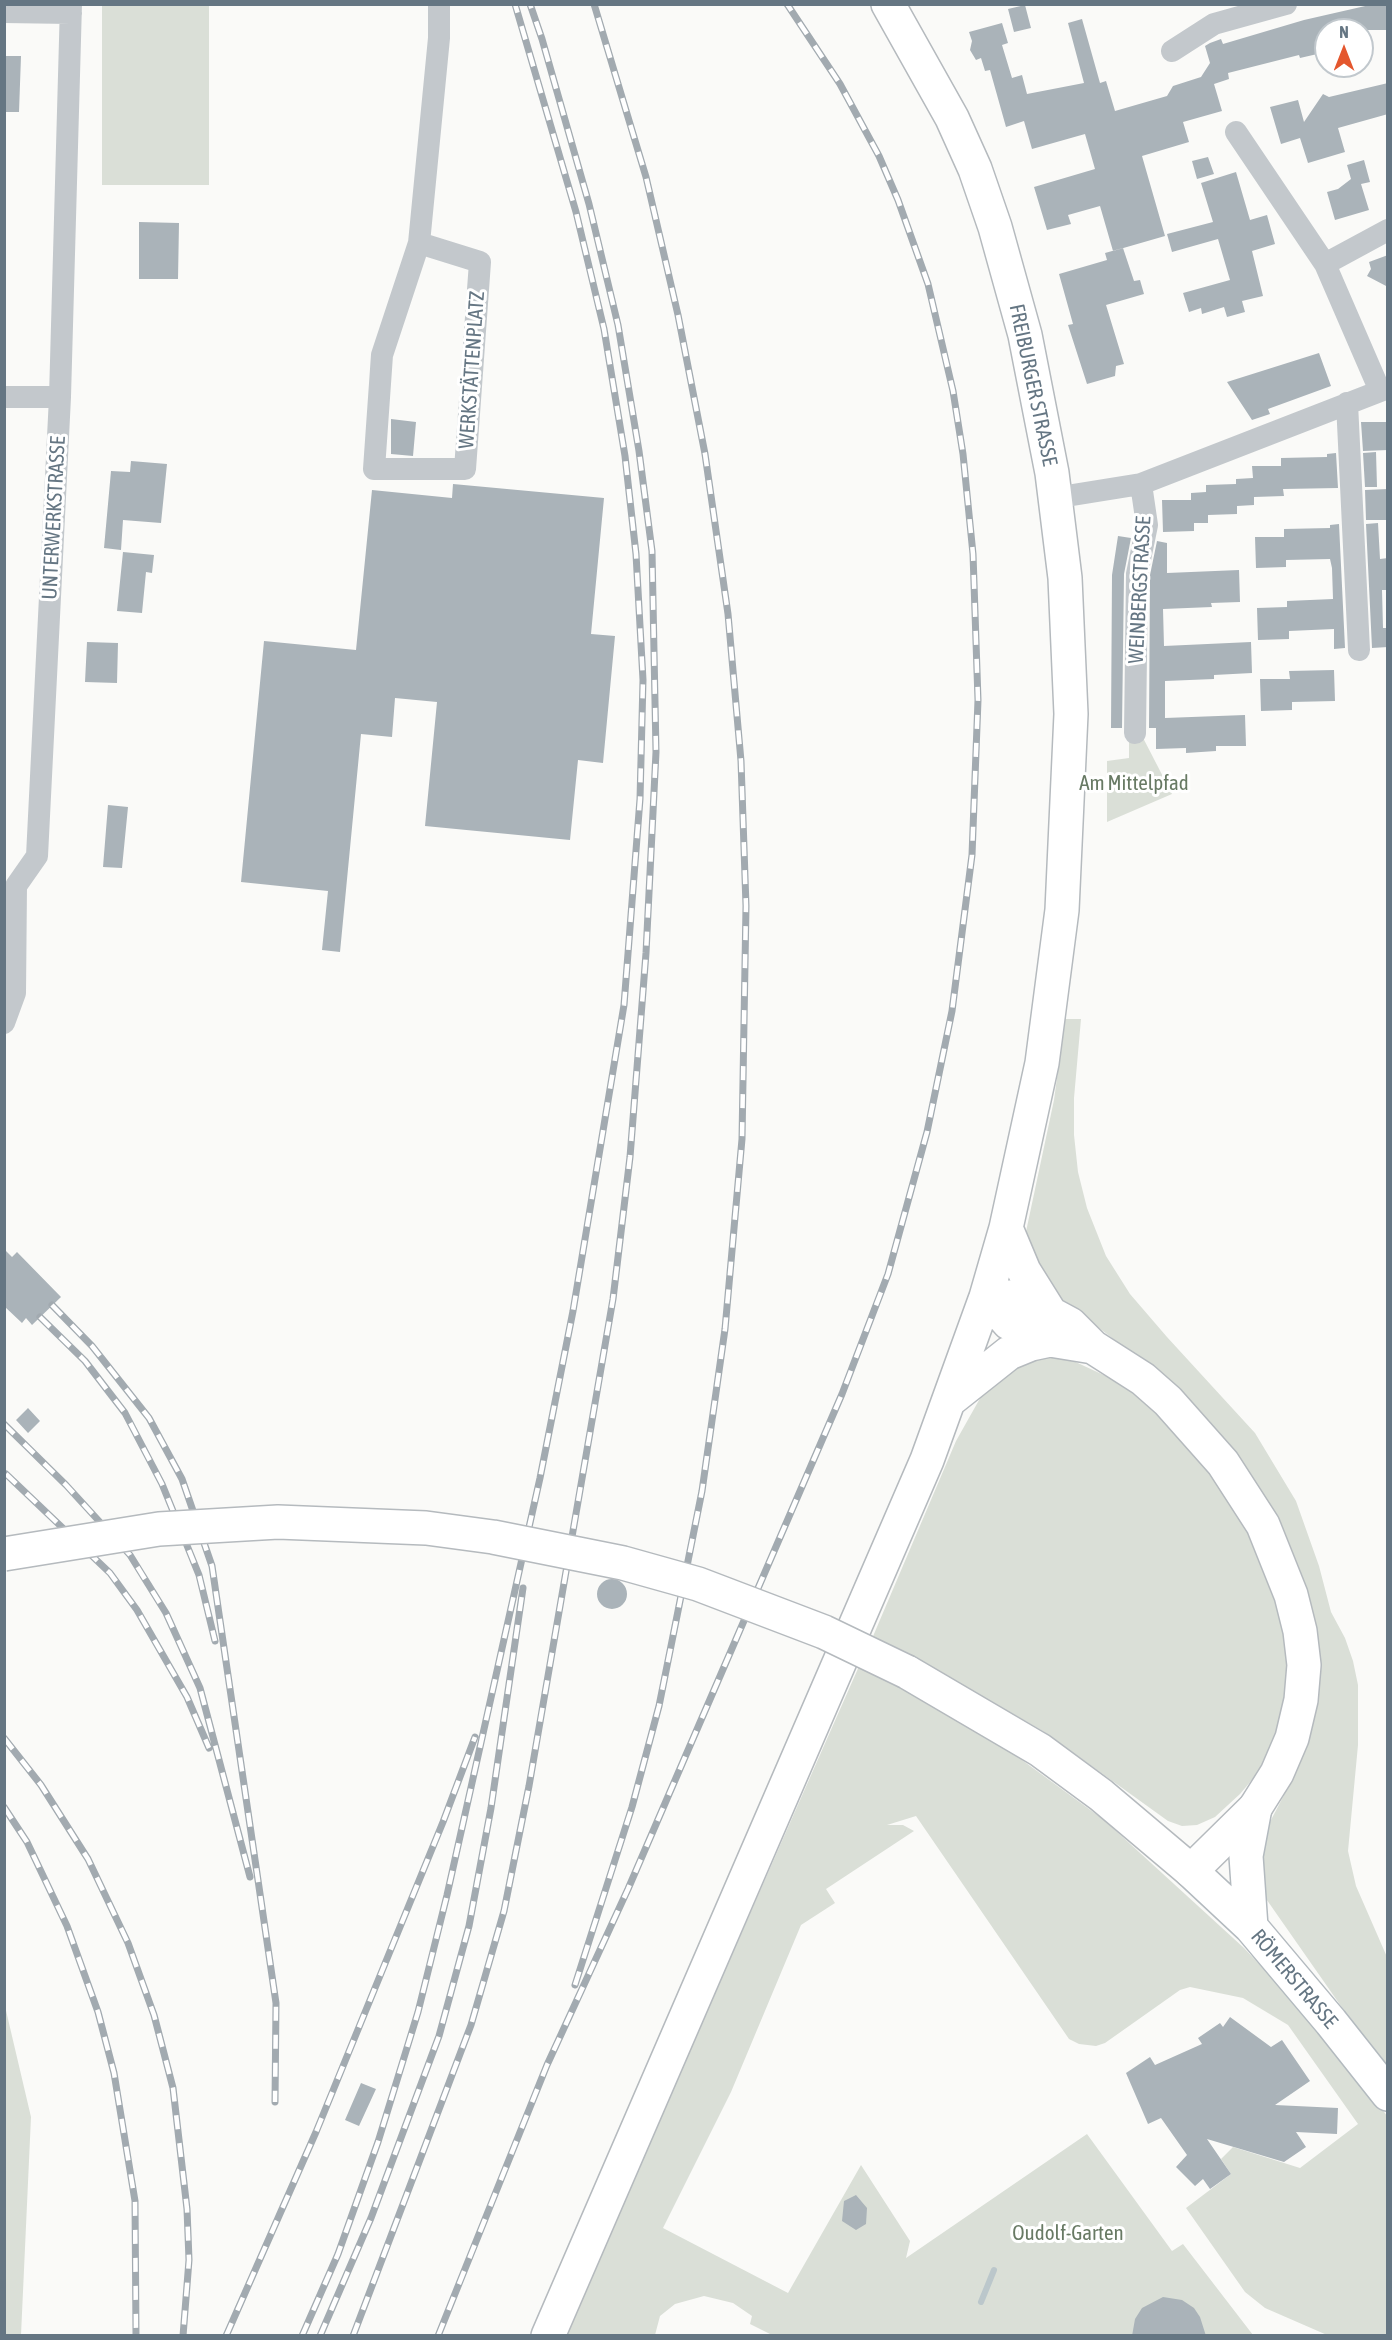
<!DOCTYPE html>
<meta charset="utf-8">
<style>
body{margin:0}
#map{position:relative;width:1392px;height:2340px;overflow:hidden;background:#fafaf8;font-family:"Asap Condensed",sans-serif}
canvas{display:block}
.frame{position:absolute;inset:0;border:6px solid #657683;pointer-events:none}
.north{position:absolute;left:1314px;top:18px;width:60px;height:60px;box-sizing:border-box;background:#fff;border:2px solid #c1c8cd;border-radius:50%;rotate:0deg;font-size:16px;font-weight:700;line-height:24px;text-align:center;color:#657683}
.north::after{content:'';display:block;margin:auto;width:21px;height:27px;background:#e4572e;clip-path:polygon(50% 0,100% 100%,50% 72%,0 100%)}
</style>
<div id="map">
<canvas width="1392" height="2340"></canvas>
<div class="frame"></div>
<div class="north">N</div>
</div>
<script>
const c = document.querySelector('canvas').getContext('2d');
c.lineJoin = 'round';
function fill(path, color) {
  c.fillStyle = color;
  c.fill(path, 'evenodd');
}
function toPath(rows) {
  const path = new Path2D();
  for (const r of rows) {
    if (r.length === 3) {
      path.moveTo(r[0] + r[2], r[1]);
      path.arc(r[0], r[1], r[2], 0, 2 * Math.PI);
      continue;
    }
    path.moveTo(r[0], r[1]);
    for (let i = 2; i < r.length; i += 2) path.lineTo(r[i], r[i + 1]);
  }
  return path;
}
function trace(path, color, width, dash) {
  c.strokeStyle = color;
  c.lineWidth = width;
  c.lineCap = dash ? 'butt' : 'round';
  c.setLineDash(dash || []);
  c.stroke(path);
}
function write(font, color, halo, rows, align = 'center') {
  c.font = font + ' "Asap Condensed",sans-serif';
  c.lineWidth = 6;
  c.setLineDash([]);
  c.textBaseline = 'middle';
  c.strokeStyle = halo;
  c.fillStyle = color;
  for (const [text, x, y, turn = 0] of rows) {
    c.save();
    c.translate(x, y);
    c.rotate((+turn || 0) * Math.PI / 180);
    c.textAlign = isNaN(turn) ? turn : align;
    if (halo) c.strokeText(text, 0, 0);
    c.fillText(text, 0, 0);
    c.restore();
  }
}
const green = toPath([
 [102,5,209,5,209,185,102,185],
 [1140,732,1172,794,1107,822,1107,761,1129,758,1129,733],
 [1065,1019,1081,1019,1074,1098,1074,1135,1078,1172,1087,1208,1106,1256,1130,1294,1167,1337,1255,1433,1296,1501,1319,1566,1331,1612,1345,1638,1353,1661,1358,1685,1358,1745,1348,1851,1356,1886,1387,1957,1387,2072,1262,1893,1260,1841,1294,1776,1309,1724,1311,1618,1149,1366,1049,1290,1024,1241,1054,1100],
 [1043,1355,1067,1358,1123,1384,1154,1406,1194,1446,1255,1539,1288,1638,1290,1679,1281,1732,1267,1762,1240,1794,1215,1817,1197,1825,1182,1826,1168,1821,1043,1731,966,1687,871,1641,956,1441,983,1393,998,1374],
 [860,1664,996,1741,1104,1820,1244,1948,1294,2001,1362,2081,1387,2116,1387,2335,1327,2335,1265,2308,1245,2292,1186,2208,1231,2174,1221,2159,1233,2147,1300,2168,1358,2124,1288,2025,1243,1998,1190,1987,1180,1990,1105,2043,1096,2046,1079,2044,1069,2039,916,1816,887,1825,903,1825,914,1831,826,1889,835,1903,801,1925,731,2092,663,2228,788,2293,861,2165,910,2241,906,2258,1087,2134,1172,2251,1183,2244,1253,2335,772,2335,750,2324,752,2316,733,2303,704,2296,675,2304,660,2316,655,2335,567,2336,582,2295],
 [4,2002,31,2117,21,2335,5,2335]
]);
const stream = toPath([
 [981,2302,994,2270]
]);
const building = toPath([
 [1374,4,1388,4,1388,30,1326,30,1326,52,1300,58,1299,55,1228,73,1229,79,1214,84,1222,111,1183,122,1189,142,1142,156,1165,236,1113,251,1100,206,1068,215,1071,224,1047,230,1034,187,1095,169,1085,134,1032,149,1024,121,1006,127,990,70,985,71,981,58,976,60,970,50,972,41,969,32,1002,23,1008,43,1002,45,1012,78,1022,75,1027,94,1084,83,1068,23,1082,19,1100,83,1106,81,1115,111,1167,96,1173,86,1201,77,1210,63,1205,46,1210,43,1221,39,1223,44,1304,20],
 [1025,5,1031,28,1014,32,1008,9],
 [4,56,21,56,19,112,4,112],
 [1388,83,1388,114,1338,128,1345,152,1308,163,1300,138,1281,144,1270,107,1298,100,1304,122,1323,94,1329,97],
 [1208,157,1214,174,1197,179,1192,161],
 [1364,160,1370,182,1361,184,1369,210,1335,220,1327,192,1338,189,1351,179,1347,165],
 [1236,172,1250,220,1267,215,1275,244,1252,251,1263,296,1242,301,1245,312,1227,317,1224,307,1202,314,1201,308,1189,312,1183,293,1230,280,1218,239,1172,252,1167,234,1213,222,1201,183],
 [139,222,179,223,178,279,139,279],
 [1123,248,1134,281,1140,280,1144,294,1106,305,1124,364,1116,366,1115,376,1087,384,1068,325,1073,324,1059,274,1107,260,1105,253],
 [1388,255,1388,287,1367,276,1371,269,1369,262],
 [1319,353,1331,386,1268,409,1270,414,1252,420,1227,382],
 [391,419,416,422,413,456,391,454],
 [1361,422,1388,422,1388,450,1363,451],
 [1376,452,1377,487,1365,487,1363,453],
 [1336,453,1338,488,1283,489,1284,496,1254,497,1254,505,1237,506,1237,514,1208,515,1208,523,1194,523,1194,531,1163,532,1162,500,1191,500,1191,493,1206,492,1206,485,1236,484,1236,479,1253,478,1252,466,1281,466,1281,458,1327,457,1327,454],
 [131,461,167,464,161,523,123,520,121,550,104,548,111,471,130,472],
 [453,484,604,498,591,634,615,636,603,763,578,760,570,840,425,826,437,702,395,698,392,737,361,734,340,952,322,950,328,891,241,882,264,641,356,650,372,490,452,498],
 [1388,489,1388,520,1366,520,1365,490],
 [1378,523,1380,559,1388,558,1388,590,1382,590,1383,628,1388,628,1388,647,1372,648,1366,524],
 [1339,524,1345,648,1334,649,1334,629,1289,631,1289,639,1258,640,1257,608,1287,607,1287,601,1333,599,1332,568,1330,559,1286,560,1286,567,1256,568,1255,537,1284,537,1284,529,1330,528,1330,525],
 [1118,536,1131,538,1124,574,1122,728,1111,728,1112,575],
 [1157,541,1167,543,1167,573,1239,570,1240,602,1211,603,1212,607,1163,609,1164,646,1251,642,1252,673,1214,675,1214,679,1165,681,1165,718,1245,715,1246,746,1216,746,1216,751,1186,753,1186,748,1156,749,1156,728,1149,728,1150,575],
 [123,552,154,555,152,573,146,572,142,613,117,611],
 [87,642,118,643,117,683,85,682],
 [1334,670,1335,701,1292,702,1292,710,1261,711,1260,679,1290,679,1289,671],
 [108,805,128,807,122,868,103,867],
 [4,1249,12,1257,17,1252,61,1297,32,1325,26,1318,22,1323,4,1306],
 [28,1408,40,1421,28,1433,16,1420],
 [612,1594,15],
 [1230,2017,1271,2047,1282,2040,1310,2081,1275,2105,1338,2108,1337,2134,1296,2132,1306,2147,1284,2162,1207,2139,1231,2174,1210,2189,1203,2179,1195,2186,1176,2167,1187,2155,1161,2118,1148,2124,1126,2073,1150,2057,1155,2065,1202,2044,1198,2038,1220,2023,1223,2027],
 [361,2083,376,2089,359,2126,345,2120],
 [856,2195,867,2208,866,2224,856,2230,842,2221,844,2201],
 [1163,2297,1182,2300,1194,2308,1200,2317,1206,2336,1132,2336,1135,2319,1142,2308]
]);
const street = toPath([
 [4,12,71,13],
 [1172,51,1214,24,1286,4],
 [1236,132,1325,264,1380,391],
 [419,243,480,262,465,469,374,469,382,355,419,243,439,38,439,4],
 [1325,264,1388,230],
 [4,397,60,397],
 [1347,403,1359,650],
 [1054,498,1141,484,1388,388],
 [1135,733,1137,574,1147,525,1141,484],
 [4,1023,15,993,16,886,37,856,60,397,71,4]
]);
const secondary = toPath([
 [1191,1871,1251,1927,1331,2022,1388,2094],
 [1251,1927,1246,1856,1255,1808]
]);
const primary = toPath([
 [1006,1228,1024,1271,1049,1311],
 [986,1297,1009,1323,1026,1332,1050,1340,1093,1347],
 [951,1399,1009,1353,1031,1344,1050,1340],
 [907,1672,1040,1750,1101,1795,1191,1871,1255,1808,1277,1773,1292,1738,1301,1700,1304,1665,1300,1631,1291,1595,1263,1525,1223,1463,1168,1401,1143,1379,1093,1347,1070,1324,1031,1303,1013,1297,986,1297],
 [548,2336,927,1460,986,1297,1006,1228,1042,1063,1062,910,1071,714,1065,578,1052,473,1025,335,995,227,975,169,952,118,888,4]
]);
const rail = toPath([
 [52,1305,92,1346,149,1418,182,1479,212,1566,276,2003,275,2102],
 [40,1317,85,1361,125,1413,162,1484,199,1575,215,1641],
 [4,1424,66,1485,130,1555,166,1613,200,1688,250,1877],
 [6,1474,110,1573,137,1610,187,1697,209,1748],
 [4,1738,41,1785,88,1859,128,1943,154,2015,173,2088,187,2209,189,2260,183,2336],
 [4,1807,27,1842,67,1926,98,2012,114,2073,135,2201,136,2336],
 [575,1985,632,1807,659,1706,702,1491,725,1329,742,1139,746,906,741,761,728,614,705,454,678,315,646,177,594,4],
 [226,2336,316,2132,443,1822,475,1737],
 [302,2336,338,2254,378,2142,418,2012,447,1895,540,1478,573,1311,624,1005,640,799,643,680,636,554,625,456,604,329,576,212,515,4],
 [320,2336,371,2218,439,2036,469,1926,491,1808,523,1588],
 [353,2336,471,2025,504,1911,529,1786,613,1299,630,1157,646,953,656,752,652,551,639,451,618,325,589,204,542,39,530,4],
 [438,2336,547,2065,628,1889,842,1394,888,1274,927,1132,952,1011,972,855,978,700,973,554,963,454,953,391,928,284,898,200,879,156,840,84,787,4]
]);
const primaryBridge = toPath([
 [4,1554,159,1529,278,1522,426,1528,493,1537,623,1563,698,1584,824,1632,907,1672]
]);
const streetNames = [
 ["WERKSTÄTTENPLATZ",472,370,-86],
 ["FREIBURGER STRASSE",1033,385,78],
 ["UNTERWERKSTRASSE",54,518,-87],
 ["WEINBERGSTRASSE",1140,590,-87],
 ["RÖMERSTRASSE",1294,1979,50]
];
const parkNames = [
 ["Am Mittelpfad",1134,783],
 ["Oudolf-Garten",1068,2233]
];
fill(green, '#dadfd7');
trace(stream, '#bbc7cb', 6);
fill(building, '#aab3b9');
trace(secondary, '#b3babf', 36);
trace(primary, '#b5babe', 36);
trace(street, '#c3c8cc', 22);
trace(secondary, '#fff', 33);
trace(primary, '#fff', 33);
trace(rail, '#a2aab0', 7);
trace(rail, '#fff', 4.5, [14]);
trace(primaryBridge, '#b5babe', 36, []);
trace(primaryBridge, '#fff', 33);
write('21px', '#657683', '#fff', streetNames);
write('21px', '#687a64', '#fff', parkNames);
</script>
